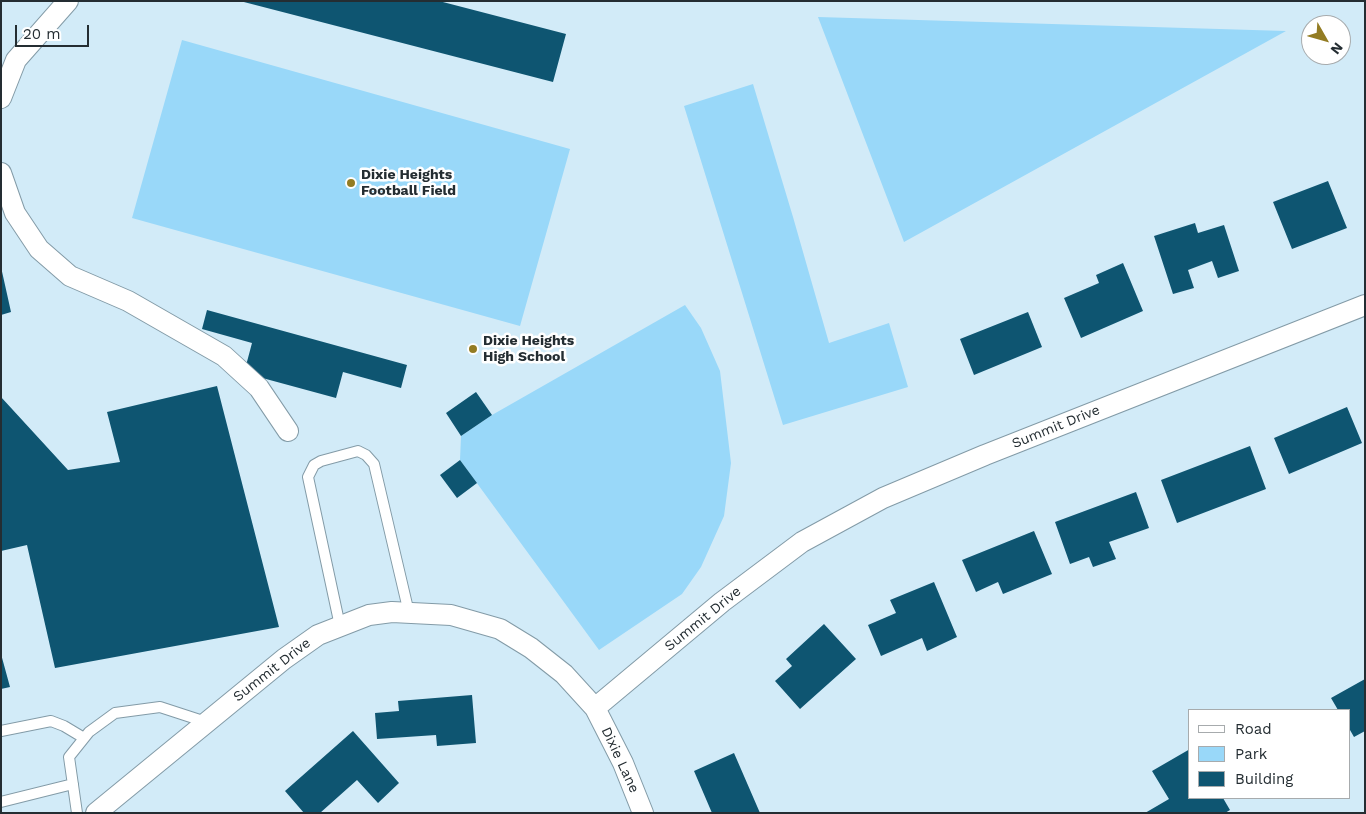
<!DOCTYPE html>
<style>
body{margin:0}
#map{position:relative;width:1366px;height:814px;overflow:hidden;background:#d2ebf8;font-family:"Work Sans",sans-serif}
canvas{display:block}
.frame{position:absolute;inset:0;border:2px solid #242d32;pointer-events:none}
.legend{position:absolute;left:1188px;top:709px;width:162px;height:90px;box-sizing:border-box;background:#fff;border:1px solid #a7abad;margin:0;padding:6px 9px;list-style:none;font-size:15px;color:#242d32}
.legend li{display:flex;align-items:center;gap:10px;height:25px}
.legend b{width:25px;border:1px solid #a7abad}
.north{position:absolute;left:1301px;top:15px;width:50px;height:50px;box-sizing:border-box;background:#fff;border:1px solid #a7abad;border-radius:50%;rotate:128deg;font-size:14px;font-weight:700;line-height:20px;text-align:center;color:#242d32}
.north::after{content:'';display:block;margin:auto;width:18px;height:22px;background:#937c23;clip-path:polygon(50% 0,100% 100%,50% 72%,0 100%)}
.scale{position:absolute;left:15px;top:25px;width:74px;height:22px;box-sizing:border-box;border:2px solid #242d32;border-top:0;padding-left:6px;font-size:15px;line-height:18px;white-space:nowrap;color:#242d32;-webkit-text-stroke:4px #fff;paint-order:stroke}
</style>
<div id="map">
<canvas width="1366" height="814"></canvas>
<div class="frame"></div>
<ul class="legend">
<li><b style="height:6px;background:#fff"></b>Road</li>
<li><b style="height:14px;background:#99d8f9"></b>Park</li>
<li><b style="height:14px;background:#0e5571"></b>Building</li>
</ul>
<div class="north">N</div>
<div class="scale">20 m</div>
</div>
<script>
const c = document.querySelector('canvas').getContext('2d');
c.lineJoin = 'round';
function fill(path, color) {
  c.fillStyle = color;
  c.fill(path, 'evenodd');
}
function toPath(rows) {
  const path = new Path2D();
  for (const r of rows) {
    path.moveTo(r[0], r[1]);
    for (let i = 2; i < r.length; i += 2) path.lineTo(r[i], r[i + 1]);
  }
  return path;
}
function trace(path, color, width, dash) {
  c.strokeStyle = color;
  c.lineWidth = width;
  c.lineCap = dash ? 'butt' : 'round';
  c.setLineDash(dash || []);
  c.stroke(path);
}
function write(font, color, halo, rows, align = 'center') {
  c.font = font + ' "Work Sans",sans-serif';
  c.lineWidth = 5;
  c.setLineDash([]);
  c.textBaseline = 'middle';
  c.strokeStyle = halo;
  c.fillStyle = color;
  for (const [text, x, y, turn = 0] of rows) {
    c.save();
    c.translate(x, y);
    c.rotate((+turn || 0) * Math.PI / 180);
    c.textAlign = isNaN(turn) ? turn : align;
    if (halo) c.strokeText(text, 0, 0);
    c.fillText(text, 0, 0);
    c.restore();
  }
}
const green = toPath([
 [818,17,1286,31,904,242],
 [182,40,570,149,520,326,132,218],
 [753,84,793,217,829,343,889,323,908,387,783,425,684,106],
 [685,305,701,328,720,371,731,463,724,516,701,567,682,594,599,650,460,460,461,436,492,415]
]);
const building = toPath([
 [240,1,439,1,566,34,553,82],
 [1328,181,1347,228,1292,249,1273,202],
 [1195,223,1198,233,1224,225,1239,271,1218,278,1212,261,1188,270,1194,288,1173,294,1154,236],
 [1123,263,1143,311,1081,338,1064,298,1099,283,1096,275],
 [1,267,11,312,1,315],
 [207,310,407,365,401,388,343,372,336,398,244,373,252,343,202,329],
 [1028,312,1042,347,974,375,960,339],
 [217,386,279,627,55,668,27,545,1,551,1,397,68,470,120,462,107,412],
 [476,392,492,415,461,436,446,413],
 [1347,407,1362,443,1289,474,1274,438],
 [1250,446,1266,489,1177,523,1161,480],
 [460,460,477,483,457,498,440,475],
 [1136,492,1149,528,1109,542,1116,559,1093,567,1089,557,1070,564,1055,522],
 [1034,531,1052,574,1003,594,998,582,976,592,962,560],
 [934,582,957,637,927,651,922,638,881,656,868,625,896,613,890,600],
 [824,624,856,659,800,709,775,681,792,666,786,659],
 [1,654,10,687,1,689],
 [1365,679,1365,731,1354,737,1350,730,1350,710,1338,710,1331,698],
 [472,695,476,743,437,746,436,735,377,739,375,713,399,711,398,701],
 [353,731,399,783,378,803,357,780,320,813,304,813,285,791],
 [1190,749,1190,798,1223,798,1230,810,1225,813,1145,813,1169,799,1152,771],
 [734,753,760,813,712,813,694,771]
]);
const lane = toPath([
 [340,626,308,477,314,465,321,461,358,451,366,455,374,464,409,613],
 [1,731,51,721,64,726,84,738],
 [1,802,73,784],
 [77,813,69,757,89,732,115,713,160,707,206,722]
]);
const street = toPath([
 [1,98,16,60,68,1],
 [1,173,15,213,39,249,70,276,128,301,224,356,259,388,288,431],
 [595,708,722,602,802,542,883,498,985,455,1365,305],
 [96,813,284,659,318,635,369,615,392,612,451,615,500,629,531,648,564,674,595,708,623,763,643,813]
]);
const markers = [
 [351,183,5,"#937c23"],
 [473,349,5,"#937c23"]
];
const poiNames = [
 ["Dixie Heights",361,175],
 ["Football Field",361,191],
 ["Dixie Heights",483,341],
 ["High School",483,357]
];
const streetNames = [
 ["Summit Drive",1056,427,-22],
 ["Summit Drive",703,619,-39],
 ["Summit Drive",272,670,-38],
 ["Dixie Lane",620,760,65]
];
fill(green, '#99d8f9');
fill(building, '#0e5571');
trace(lane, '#839ba7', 12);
trace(street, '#839ba7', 22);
trace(lane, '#fff', 10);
trace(street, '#fff', 20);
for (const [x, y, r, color] of markers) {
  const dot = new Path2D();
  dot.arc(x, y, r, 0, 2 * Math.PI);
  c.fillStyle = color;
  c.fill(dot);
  trace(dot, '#fff', 2);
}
write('bold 14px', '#242d32', '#fff', poiNames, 'left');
write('14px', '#242d32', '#fff', streetNames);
</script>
